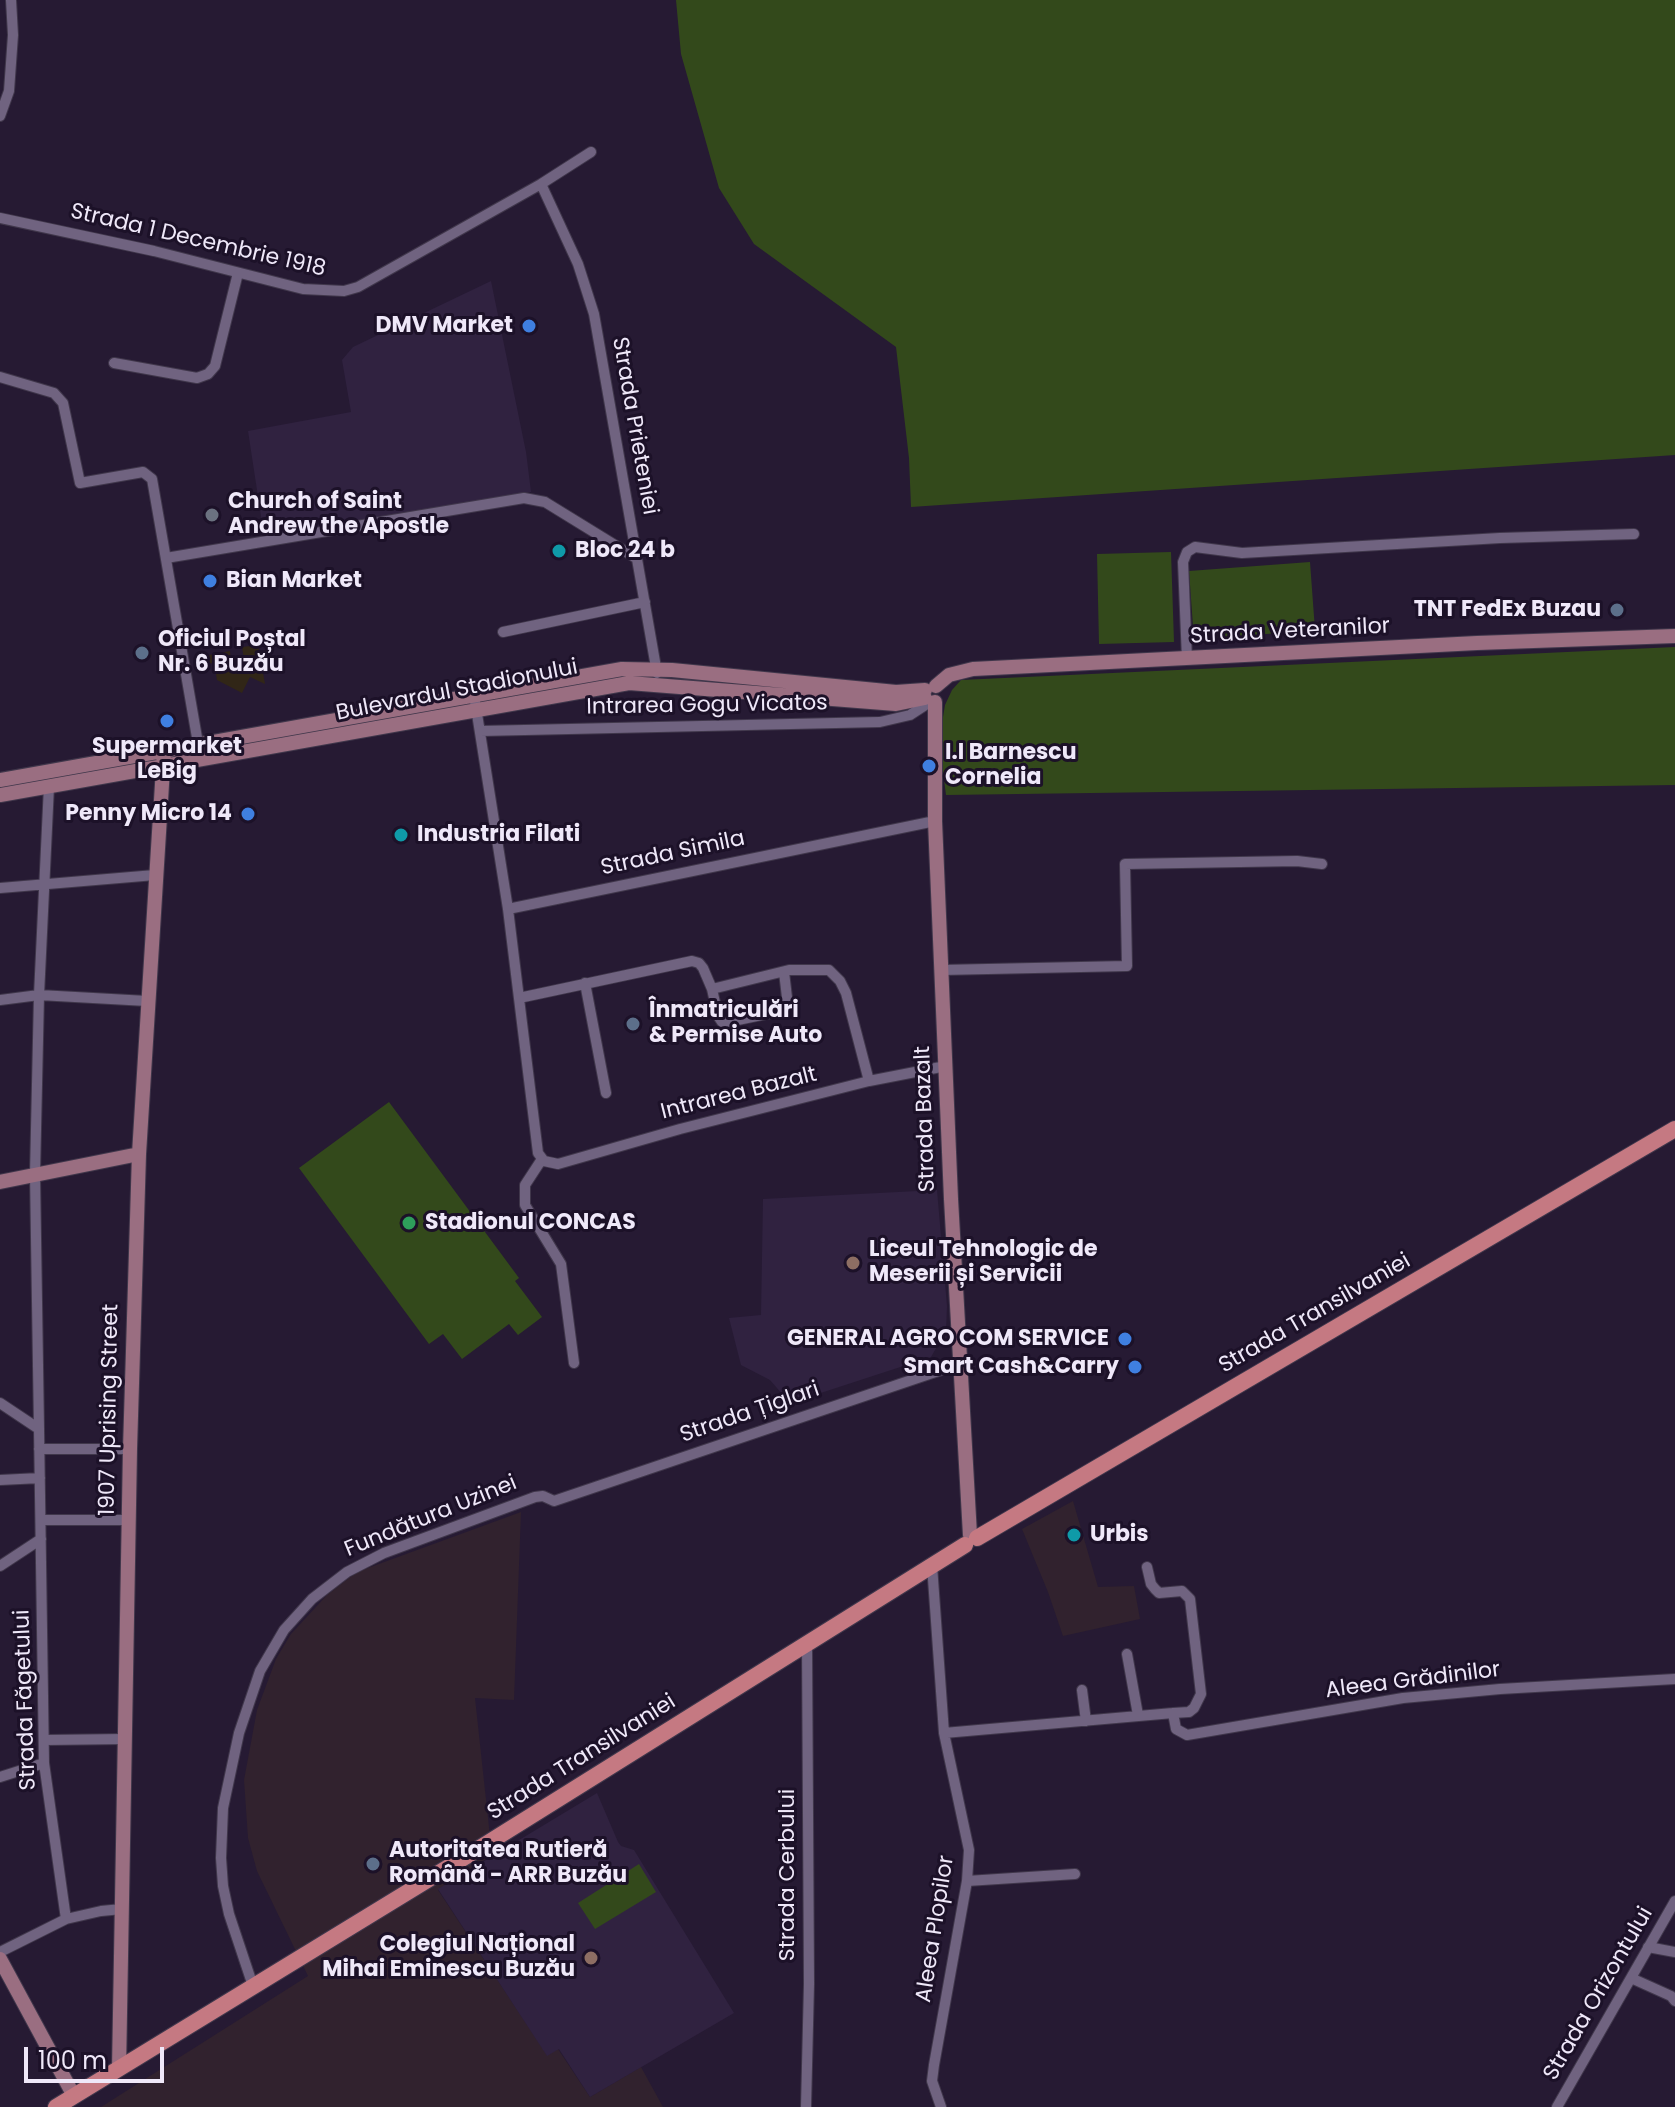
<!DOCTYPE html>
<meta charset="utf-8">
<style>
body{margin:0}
#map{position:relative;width:1675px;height:2107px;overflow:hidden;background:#261a33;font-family:Poppins,sans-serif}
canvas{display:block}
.scale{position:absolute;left:24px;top:2047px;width:140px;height:36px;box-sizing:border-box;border:4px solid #efe8f9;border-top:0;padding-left:10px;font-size:24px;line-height:28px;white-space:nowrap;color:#efe8f9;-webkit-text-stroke:6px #1c1128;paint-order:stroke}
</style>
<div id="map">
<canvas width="1675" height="2107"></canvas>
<div class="scale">100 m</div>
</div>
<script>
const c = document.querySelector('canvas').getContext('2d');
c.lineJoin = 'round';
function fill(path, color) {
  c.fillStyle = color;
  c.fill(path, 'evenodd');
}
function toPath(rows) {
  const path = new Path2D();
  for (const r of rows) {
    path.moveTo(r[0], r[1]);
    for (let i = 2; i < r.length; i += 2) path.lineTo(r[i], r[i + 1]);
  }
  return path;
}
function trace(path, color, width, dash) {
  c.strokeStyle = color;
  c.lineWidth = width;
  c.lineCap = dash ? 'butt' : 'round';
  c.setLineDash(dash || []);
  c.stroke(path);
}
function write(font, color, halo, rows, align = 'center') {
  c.font = font + ' Poppins,sans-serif';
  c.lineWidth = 6;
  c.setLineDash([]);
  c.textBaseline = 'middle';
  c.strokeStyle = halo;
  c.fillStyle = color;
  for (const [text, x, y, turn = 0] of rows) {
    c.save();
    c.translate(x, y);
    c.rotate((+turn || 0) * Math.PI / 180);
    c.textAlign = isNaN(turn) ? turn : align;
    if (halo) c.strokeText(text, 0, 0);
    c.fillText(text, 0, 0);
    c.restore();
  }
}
const commercial = toPath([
 [258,645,265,684,250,677,242,693,217,680,214,663,207,664,204,656,230,651,231,661,244,659,242,647]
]);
const industrial = toPath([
 [1073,1501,1098,1587,1134,1586,1140,1619,1063,1636,1048,1592,1022,1529],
 [521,1512,514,1700,475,1698,492,1855,438,1890,547,2055,558,2049,590,2097,641,2067,663,2107,101,2107,308,1976,257,1871,248,1838,244,1780,257,1710,276,1659,291,1634,327,1595,357,1572]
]);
const built = toPath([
 [491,281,526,452,531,492,264,536,248,431,351,412,342,360,353,347],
 [937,1190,947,1306,946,1331,931,1357,790,1403,770,1380,741,1365,729,1318,761,1315,763,1199],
 [597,1793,618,1842,621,1846,634,1850,734,2013,590,2097,559,2049,547,2056,438,1889]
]);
const green = toPath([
 [676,0,1675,0,1675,455,911,507,909,458,896,347,754,244,719,188,681,54],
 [1171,552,1174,642,1099,644,1097,554],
 [1310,562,1315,630,1194,640,1189,571],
 [1675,647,1675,785,946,795,939,741,945,705,952,690,961,680],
 [389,1102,519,1278,515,1281,542,1317,518,1335,509,1324,462,1359,443,1334,429,1344,299,1168],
 [639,1864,656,1892,595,1929,578,1903]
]);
const street = toPath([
 [0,116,9,91,13,35,11,0],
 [541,184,578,264,594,314,657,673],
 [0,218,154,251,303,289,344,291,358,287,541,184,591,152],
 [114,363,197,378,208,374,215,366,238,273],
 [0,377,54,393,63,403,80,483,143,472,152,479,199,749],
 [166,558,524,498,545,502,636,558],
 [503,632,645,602],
 [1187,659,1183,562,1187,552,1195,547,1242,553,1500,538,1634,534],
 [474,695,508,909,538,1153,544,1161,558,1164,680,1129,869,1081,946,1066],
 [480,731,880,722,910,715,930,702],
 [49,786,39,995,35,1174,39,1429,44,1763,66,1919],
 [0,888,155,875],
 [508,909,935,821],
 [941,970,1127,966,1125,864,1297,861,1322,864],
 [585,983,606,1093],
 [712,989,789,970,829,970,840,981,846,993,869,1081],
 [519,998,692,961,699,963,703,968,712,989,718,1016,722,1022,728,1022,781,1011,788,1006,784,972],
 [0,1000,39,995,147,1001],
 [542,1159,525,1185,525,1205,561,1264,574,1363],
 [0,1403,39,1429],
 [39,1449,130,1449],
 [0,1480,40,1478],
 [41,1520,129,1520],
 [932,1565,944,1733,969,1850,967,1881,934,2065,932,2081,941,2107],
 [0,1566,41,1539],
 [1127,1654,1138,1715],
 [1082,1690,1086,1721],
 [1173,1713,1176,1729,1187,1735,1403,1698,1500,1689,1675,1679],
 [944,1733,1173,1713,1189,1712,1194,1708,1201,1694,1190,1599,1182,1591,1159,1593,1155,1589,1151,1584,1147,1567],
 [45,1740,125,1739],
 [0,1777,44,1763],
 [967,1881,1075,1874],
 [1648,1947,1675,1952],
 [0,1952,66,1919,101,1911,122,1909],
 [1631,1978,1671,1996,1675,2001],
 [253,1986,229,1914,223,1886,221,1858,223,1808,239,1733,260,1671,284,1630,312,1599,347,1572,384,1553,535,1497,543,1496,554,1501,959,1364],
 [806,2107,809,1984,807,1643],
 [1557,2107,1675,1901]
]);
const secondary = toPath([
 [936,686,949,675,973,669,1477,643,1675,636],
 [935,702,935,821,951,1199,970,1535],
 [0,780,622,669,672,670,896,692,925,690],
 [0,795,629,683,896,704,925,698],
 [0,1182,139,1154],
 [0,1959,74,2096],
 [119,2069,130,1449,139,1154,164,752]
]);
const primary = toPath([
 [977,1538,1675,1129],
 [56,2107,483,1846,965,1545]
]);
const markers = [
 [529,326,8,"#3f7fe0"],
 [212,515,8,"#6b7280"],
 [559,551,8,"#0f9aa8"],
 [210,581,8,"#3f7fe0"],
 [1617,610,8,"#5c6f8a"],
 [142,653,8,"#5c6f8a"],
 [167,721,8,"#3f7fe0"],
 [929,766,8,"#3f7fe0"],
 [248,814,8,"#3f7fe0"],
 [401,835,8,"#0f9aa8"],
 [633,1024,8,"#5c6f8a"],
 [409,1223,8,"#2e9e5b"],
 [853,1263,8,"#8d6e63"],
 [1125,1339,8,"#3f7fe0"],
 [1135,1367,8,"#3f7fe0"],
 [1074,1535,8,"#0f9aa8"],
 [373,1864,8,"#5c6f8a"],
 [591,1958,8,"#8d6e63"]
];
const streetNames = [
 ["Strada 1 Decembrie 1918",198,241,13],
 ["Strada Prieteniei",634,426,80],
 ["Strada Veteranilor",1290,632,-3],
 ["Bulevardul Stadionului",457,691,-11],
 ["Intrarea Gogu Vicatos",707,706,-1],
 ["Strada Simila",673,854,-12],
 ["Intrarea Bazalt",739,1094,-14],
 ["Strada Bazalt",926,1119,-92],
 ["Strada Transilvaniei",1315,1314,-30],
 ["1907 Uprising Street",110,1410,-89],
 ["Strada Țiglari",750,1413,-19],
 ["Fundătura Uzinei",431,1517,-22],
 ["Aleea Grădinilor",1413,1681,-7],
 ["Strada Făgetului",26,1700,-92],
 ["Strada Transilvaniei",582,1758,-32],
 ["Strada Cerbului",788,1875,-90],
 ["Aleea Plopilor",936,1929,-81],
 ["Strada Orizontului",1599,1994,-60]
];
const poiNames = [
 ["DMV Market",513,326,"right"],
 ["Church of Saint",228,502],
 ["Andrew the Apostle",228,527],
 ["Bloc 24 b",575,551],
 ["Bian Market",226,581],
 ["TNT FedEx Buzau",1601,610,"right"],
 ["Oficiul Poștal",158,640],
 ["Nr. 6 Buzău",158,665],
 ["Supermarket",167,747,"center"],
 ["LeBig",167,772,"center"],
 ["I.I Barnescu",945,753],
 ["Cornelia",945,778],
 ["Penny Micro 14",232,814,"right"],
 ["Industria Filati",417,835],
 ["Înmatriculări",649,1011],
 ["& Permise Auto",649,1036],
 ["Stadionul CONCAS",425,1223],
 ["Liceul Tehnologic de",869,1250],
 ["Meserii și Servicii",869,1275],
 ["GENERAL AGRO COM SERVICE",1109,1339,"right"],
 ["Smart Cash&Carry",1119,1367,"right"],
 ["Urbis",1090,1535],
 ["Autoritatea Rutieră",389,1851],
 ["Română - ARR Buzău",389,1876],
 ["Colegiul Național",575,1945,"right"],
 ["Mihai Eminescu Buzău",575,1970,"right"]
];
fill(commercial, '#312617');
fill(industrial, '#31222e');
fill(built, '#302240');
fill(green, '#33491b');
trace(street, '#40374b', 12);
trace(secondary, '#40374b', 16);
trace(primary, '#40374b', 18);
trace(street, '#706380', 10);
trace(secondary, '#9a6e81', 14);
trace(primary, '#c57982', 16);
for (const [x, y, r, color] of markers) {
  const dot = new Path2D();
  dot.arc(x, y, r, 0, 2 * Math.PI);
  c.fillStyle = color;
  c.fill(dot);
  trace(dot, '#1c1128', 3);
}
write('22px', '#efe8f9', '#1c1128', streetNames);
write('bold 22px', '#efe8f9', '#1c1128', poiNames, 'left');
</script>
